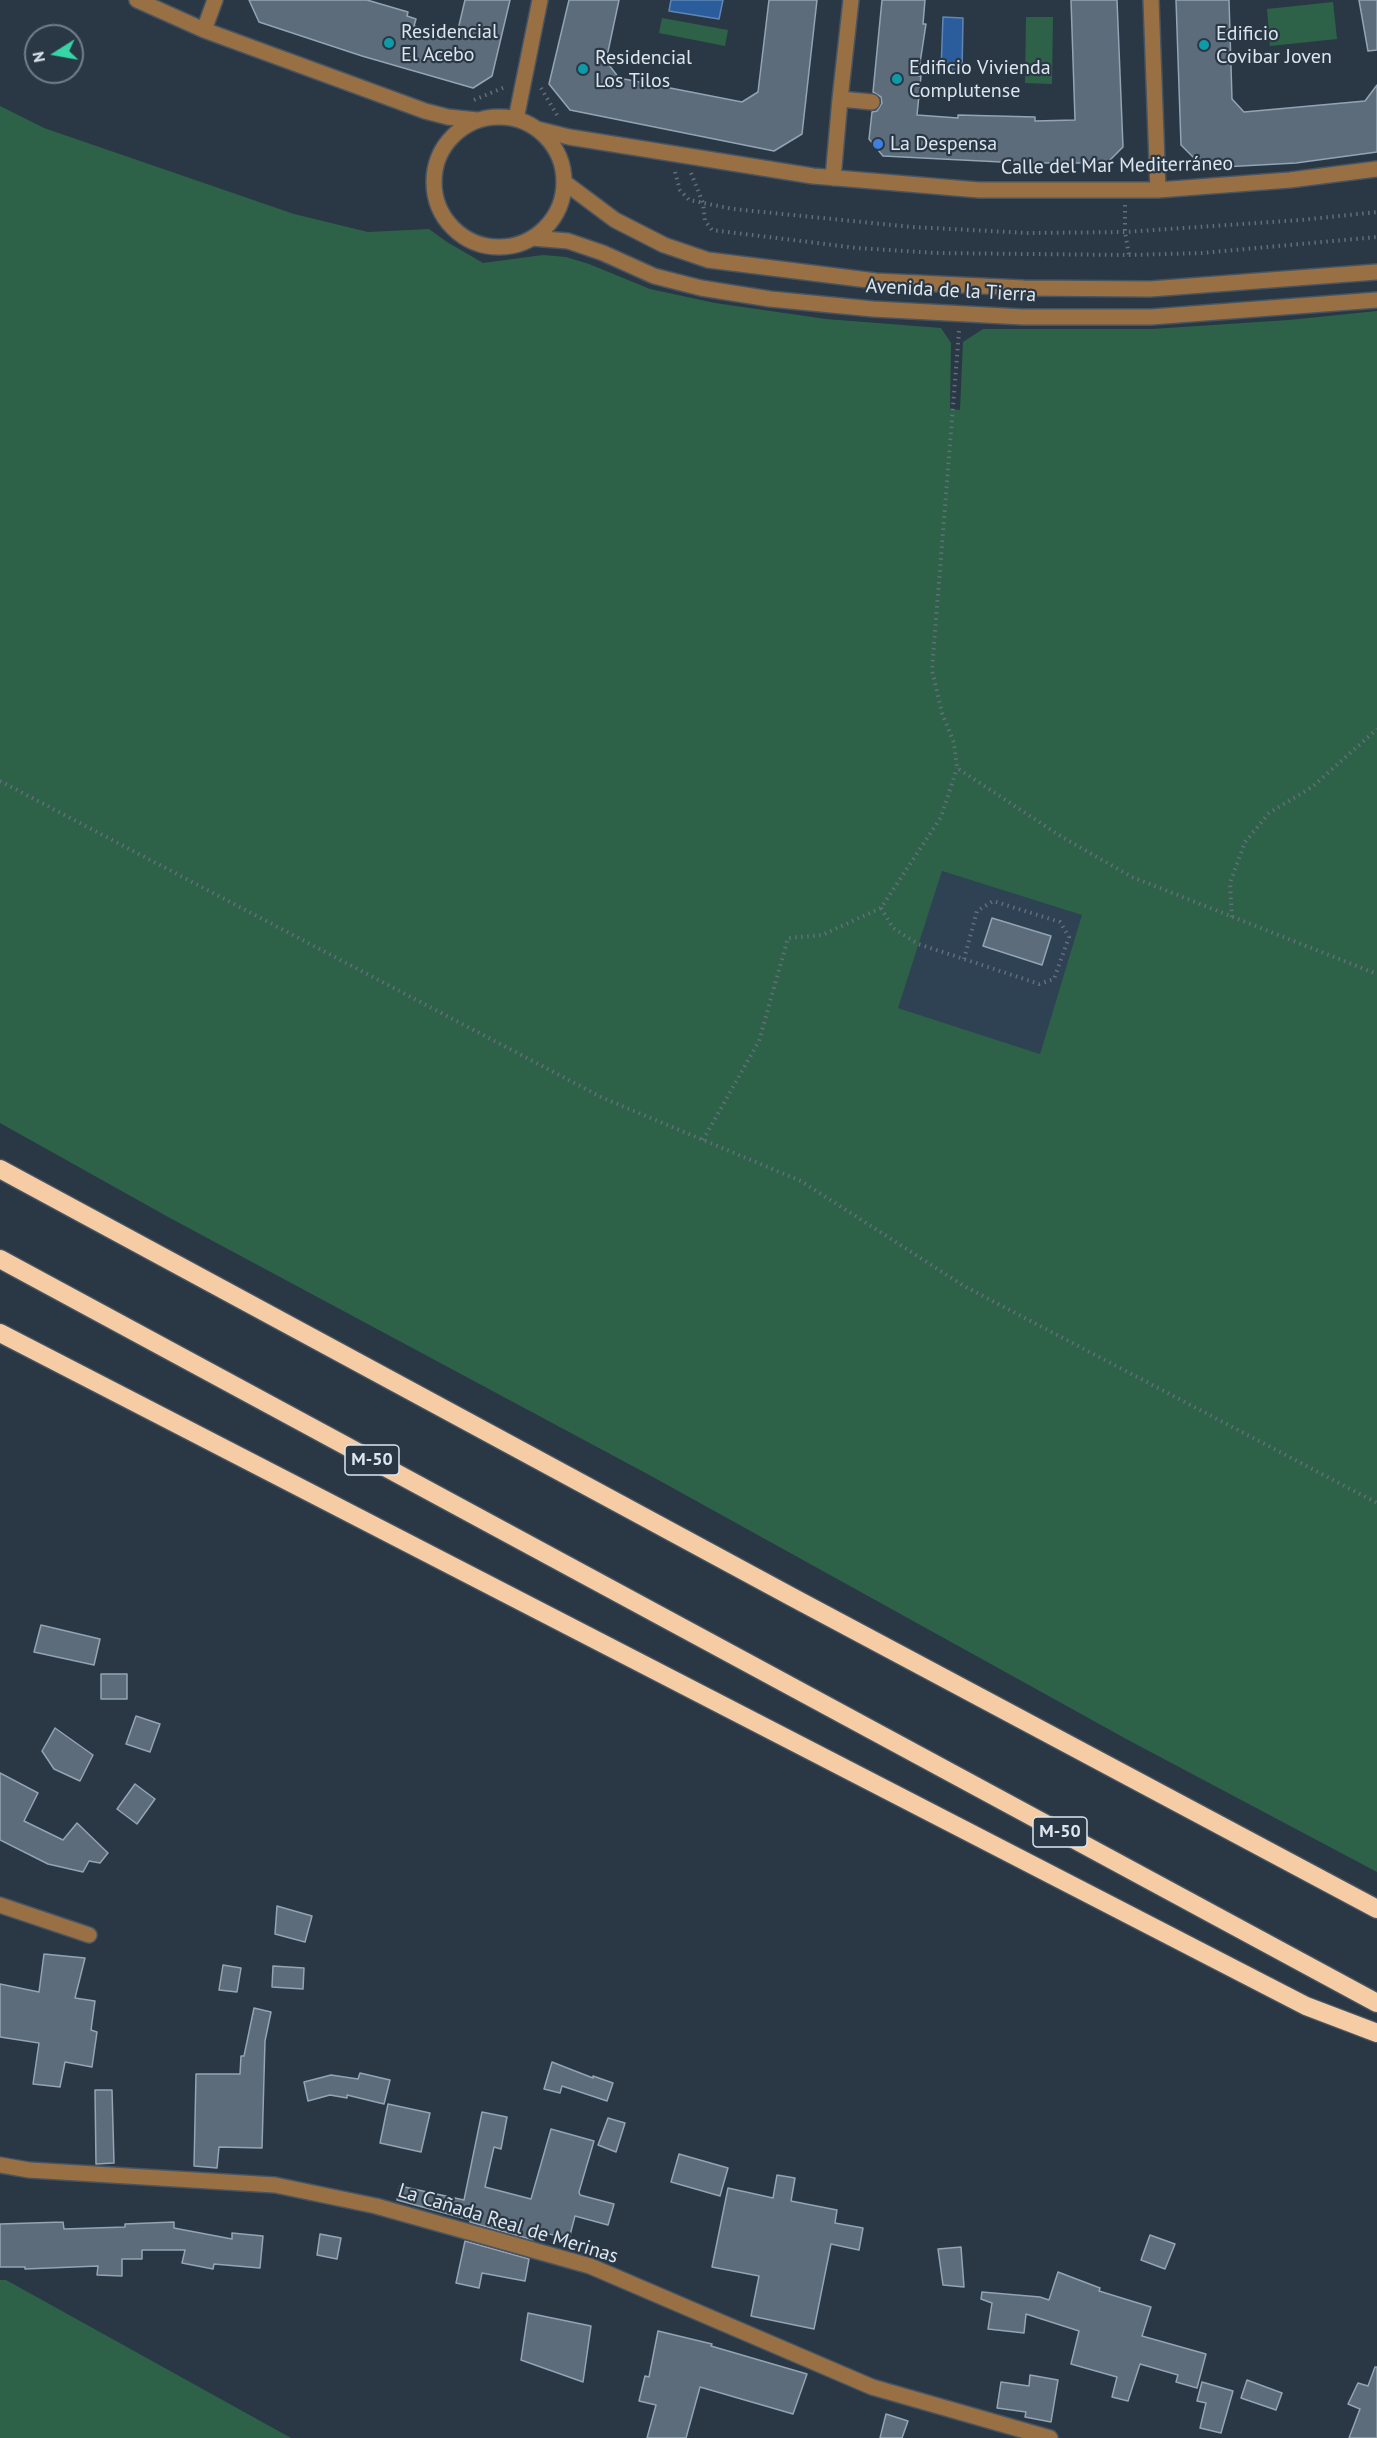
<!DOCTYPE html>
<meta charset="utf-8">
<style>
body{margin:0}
#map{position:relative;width:1377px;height:2438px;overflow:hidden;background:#2a3846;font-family:"PT Sans",sans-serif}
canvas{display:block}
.north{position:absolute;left:24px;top:24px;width:60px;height:60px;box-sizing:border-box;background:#2a3846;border:2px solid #727e8a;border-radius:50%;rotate:259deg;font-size:16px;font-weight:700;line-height:24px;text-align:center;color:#dde6ef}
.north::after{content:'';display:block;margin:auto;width:21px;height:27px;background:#37d4a6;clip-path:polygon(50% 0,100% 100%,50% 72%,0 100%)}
</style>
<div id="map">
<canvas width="1377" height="2438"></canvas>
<div class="north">N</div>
</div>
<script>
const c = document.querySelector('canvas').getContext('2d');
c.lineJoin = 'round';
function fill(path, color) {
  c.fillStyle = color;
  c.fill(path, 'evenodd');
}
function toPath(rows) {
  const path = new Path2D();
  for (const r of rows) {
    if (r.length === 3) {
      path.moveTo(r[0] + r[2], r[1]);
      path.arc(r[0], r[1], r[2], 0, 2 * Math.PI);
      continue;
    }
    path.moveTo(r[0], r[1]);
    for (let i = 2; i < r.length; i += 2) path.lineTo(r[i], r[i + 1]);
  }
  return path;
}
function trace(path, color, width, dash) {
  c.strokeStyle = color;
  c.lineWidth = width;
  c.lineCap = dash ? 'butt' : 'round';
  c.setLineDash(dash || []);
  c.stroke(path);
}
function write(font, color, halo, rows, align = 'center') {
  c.font = font + ' "PT Sans",sans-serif';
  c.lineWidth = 4.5;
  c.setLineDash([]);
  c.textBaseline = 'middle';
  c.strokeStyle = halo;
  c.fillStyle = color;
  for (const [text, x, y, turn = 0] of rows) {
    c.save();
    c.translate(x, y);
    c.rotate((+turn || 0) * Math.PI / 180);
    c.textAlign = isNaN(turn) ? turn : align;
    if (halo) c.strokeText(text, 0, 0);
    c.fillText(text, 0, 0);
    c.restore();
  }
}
const built = toPath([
 [942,871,1083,915,1040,1054,897,1008]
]);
const green = toPath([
 [1333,2,1337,39,1270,46,1267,9],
 [1026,17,1053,17,1052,84,1025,83],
 [662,18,728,30,725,46,659,33],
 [0,106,44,128,294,214,368,232,429,229,447,242,483,263,543,255,566,257,589,264,650,289,715,303,826,319,941,328,951,343,950,409,960,410,963,342,983,329,1152,329,1289,320,1377,311,1377,1872,1130,1741,653,1477,170,1218,0,1123],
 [942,871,1082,915,1040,1054,898,1008],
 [0,2280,6,2280,291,2438,0,2438]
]);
const water = toPath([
 [671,0,723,0,719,19,669,11,671,0],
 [943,17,963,18,962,71,941,70,943,17]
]);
const building = toPath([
 [249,0,367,0,408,12,407,16,416,19,414,26,456,38,465,0,510,0,492,76,473,88,362,56,259,22,249,0],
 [569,0,619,0,606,61,619,78,742,102,758,92,769,0,817,0,802,134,774,151,570,110,549,84,569,0],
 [882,0,925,0,923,24,926,24,918,76,921,76,917,115,958,118,958,115,1035,117,1035,121,1075,120,1071,0,1117,0,1123,147,1107,163,1021,163,883,156,869,139,872,112,877,111,882,103,881,97,873,92,882,0],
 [1176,0,1229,0,1232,99,1244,112,1365,101,1377,85,1377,152,1296,163,1204,168,1181,145,1176,0],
 [1359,0,1377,0,1377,50,1368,51,1359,0],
 [992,918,1051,936,1042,965,983,946,992,918],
 [41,1625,100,1639,94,1665,34,1652,41,1625],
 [101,1674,127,1674,127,1699,101,1699,101,1674],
 [136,1716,160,1724,150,1752,126,1744,136,1716],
 [55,1728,93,1755,80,1781,54,1769,42,1751,55,1728],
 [0,1773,38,1793,24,1821,63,1840,77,1823,108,1853,100,1863,89,1861,83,1872,48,1864,0,1840,0,1773],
 [135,1784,155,1799,137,1824,117,1809,135,1784],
 [277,1906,312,1916,305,1942,275,1934,277,1906],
 [44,1954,85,1958,75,1998,95,2001,91,2030,97,2032,92,2067,65,2062,60,2087,33,2084,39,2043,0,2037,0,1984,39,1992,44,1954],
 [223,1965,241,1968,237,1992,219,1990,223,1965],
 [273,1966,304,1968,303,1989,272,1987,273,1966],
 [254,2008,271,2012,265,2041,262,2148,219,2147,217,2168,194,2166,196,2074,240,2074,241,2056,244,2056,254,2008],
 [552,2062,593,2078,593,2076,613,2083,607,2101,562,2086,560,2093,544,2089,552,2062],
 [360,2073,390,2080,384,2104,347,2095,347,2098,330,2095,308,2101,304,2082,331,2075,358,2079,360,2073],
 [95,2090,112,2090,114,2163,96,2164,95,2090],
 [388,2104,430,2113,421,2152,380,2143,388,2104],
 [482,2112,507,2117,501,2149,494,2147,485,2187,531,2199,551,2129,594,2141,579,2192,580,2195,614,2204,608,2225,575,2216,569,2239,534,2230,533,2240,470,2222,470,2220,397,2200,400,2186,464,2200,482,2112],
 [608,2118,625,2123,616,2152,598,2145,608,2118],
 [679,2154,728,2168,720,2196,671,2182,679,2154],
 [777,2175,795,2178,791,2201,837,2210,835,2223,863,2228,859,2250,831,2244,814,2329,751,2316,759,2276,712,2267,728,2188,773,2198,777,2175],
 [63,2222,64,2229,125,2227,125,2224,174,2222,174,2228,232,2239,232,2233,263,2236,260,2268,214,2264,213,2269,182,2263,185,2250,142,2250,142,2259,122,2259,122,2276,97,2275,98,2266,25,2269,25,2267,0,2267,0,2224,63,2222],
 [320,2234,341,2238,337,2259,317,2255,320,2234],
 [1150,2235,1175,2244,1165,2269,1141,2260,1150,2235],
 [465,2241,529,2259,525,2281,482,2273,479,2288,456,2283,465,2241],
 [961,2247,964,2287,943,2285,938,2249,961,2247],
 [1058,2272,1100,2288,1099,2291,1151,2307,1142,2336,1206,2354,1197,2388,1176,2382,1178,2375,1140,2364,1128,2401,1112,2397,1117,2377,1071,2364,1079,2331,1026,2314,1024,2333,988,2329,992,2303,981,2299,982,2292,1040,2297,1049,2300,1058,2272],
 [528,2313,591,2326,583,2382,521,2360,528,2313],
 [658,2331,712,2344,711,2346,807,2374,793,2414,700,2387,686,2438,647,2438,656,2405,639,2401,645,2376,649,2377,658,2331],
 [1375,2367,1377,2367,1377,2438,1349,2438,1360,2409,1348,2404,1358,2383,1368,2386,1375,2367],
 [1030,2375,1058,2380,1051,2422,1025,2417,1026,2412,997,2408,1001,2382,1029,2386,1030,2375],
 [1247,2380,1282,2393,1276,2410,1241,2398,1247,2380],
 [1202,2382,1233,2391,1221,2433,1200,2428,1206,2403,1197,2401,1202,2382],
 [886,2414,908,2421,902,2438,880,2438,886,2414]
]);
const path = toPath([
 [541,88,557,115],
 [474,100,505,87],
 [675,172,680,190,689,200,733,209,912,227,1028,233,1125,232,1301,220,1377,212],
 [691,173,703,203,705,221,712,230,857,248,936,253,1129,255,1202,253,1377,237],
 [1125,205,1125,232,1129,255],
 [959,331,932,670,942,713,954,743,957,768,1062,837,1132,877,1377,974],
 [0,781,603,1098,801,1181,964,1286,1377,1503],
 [881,908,893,928,918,944,964,959,1039,984,1054,979,1069,937,1060,922,993,901,977,911,964,959],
 [1232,917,1230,883,1245,842,1269,813,1312,787,1377,729],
 [703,1140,759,1041,788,938,822,935,881,908,941,817,957,768]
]);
const minor = toPath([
 [137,0,204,30,425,111,448,117,477,120],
 [1151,0,1158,190],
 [204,30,215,0],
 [840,99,851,0],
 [499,182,65],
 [516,119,540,0],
 [537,129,569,137,813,176,979,190,1158,190,1290,180,1377,169],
 [833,178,840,99,872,102],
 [564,182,615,220,664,245,708,260,876,281,1024,288,1150,289,1377,272],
 [532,238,568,241,603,253,654,276,701,288,770,299,873,309,1023,317,1151,317,1377,300],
 [0,1905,89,1935],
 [0,2165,29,2170,275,2185,376,2206,590,2266,872,2387,1050,2438]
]);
const highway = toPath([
 [0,1169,792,1597,1377,1909],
 [0,1259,1377,2003],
 [0,1333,1306,2006,1377,2033]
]);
const markers = [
 [389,43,6,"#0f9aa8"],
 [1204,45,6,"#0f9aa8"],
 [583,69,6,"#0f9aa8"],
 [897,79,6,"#0f9aa8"],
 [878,144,6,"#3f7fe0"]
];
const shields = [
 [372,1460,54],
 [1060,1832,54]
];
const shieldNames = [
 ["M-50",372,1460],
 ["M-50",1060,1832]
];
const poiNames = [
 ["Residencial",401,32],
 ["El Acebo",401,55],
 ["Edificio",1216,34],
 ["Covibar Joven",1216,57],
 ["Residencial",595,58],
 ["Los Tilos",595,81],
 ["Edificio Vivienda",909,68],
 ["Complutense",909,91],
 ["La Despensa",890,144]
];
const streetNames = [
 ["Calle del Mar Mediterráneo",1117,166,-1],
 ["Avenida de la Tierra",951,291,3],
 ["La Cañada Real de Merinas",508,2224,17]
];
fill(built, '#2f4254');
fill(green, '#2d6248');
fill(water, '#2b5d9c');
trace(water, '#6086b5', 1.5);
fill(building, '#5c6c7b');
trace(building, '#93a4b4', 1.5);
trace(minor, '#475461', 18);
trace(highway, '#475461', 21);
trace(path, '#626e7a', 4, [1.5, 4.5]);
trace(minor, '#996f44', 15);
trace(highway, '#f5cca4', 18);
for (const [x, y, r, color] of markers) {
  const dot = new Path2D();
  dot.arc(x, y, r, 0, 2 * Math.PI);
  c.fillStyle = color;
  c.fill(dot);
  trace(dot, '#2a3846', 2);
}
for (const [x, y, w] of shields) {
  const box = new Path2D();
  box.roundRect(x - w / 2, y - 15, w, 30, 4.5);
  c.fillStyle = '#2a3846';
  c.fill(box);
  trace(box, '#dde6ef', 1.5);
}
write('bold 18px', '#dde6ef', null, shieldNames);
write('20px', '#dde6ef', '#2a3846', poiNames, 'left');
write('20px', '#dde6ef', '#2a3846', streetNames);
</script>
